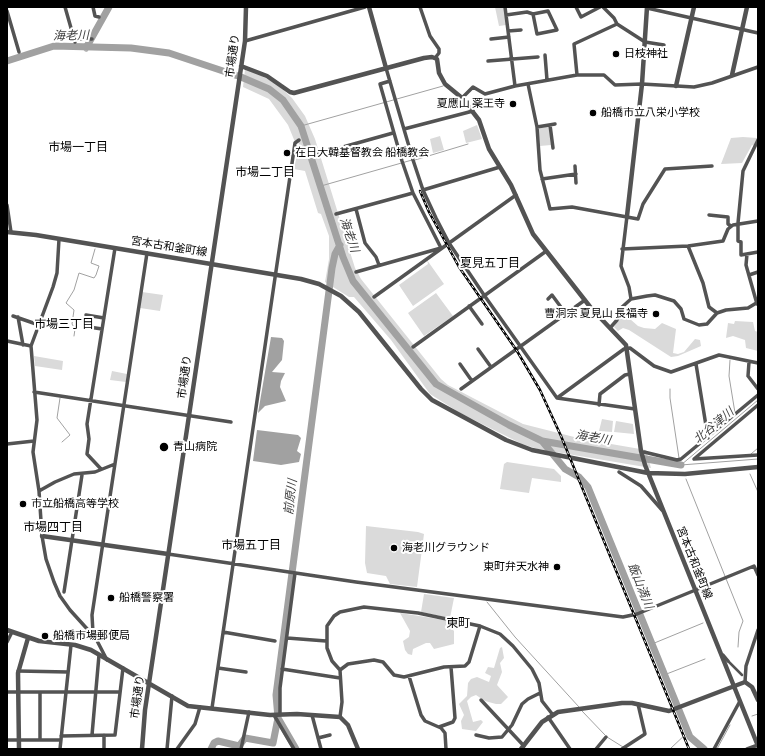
<!DOCTYPE html>
<meta charset="utf-8">
<style>
body{margin:0}
#map{position:relative;width:765px;height:756px;overflow:hidden;background:#fff;font-family:Manrope,sans-serif}
canvas{display:block}
.frame{position:absolute;inset:0;border:8px solid #000;pointer-events:none}
</style>
<div id="map">
<canvas width="765" height="756"></canvas>
<div class="frame"></div>
</div>
<script>
const c = document.querySelector('canvas').getContext('2d');
c.lineJoin = 'round';
function fill(path, color) {
  c.fillStyle = color;
  c.fill(path, 'evenodd');
}
function toPath(rows) {
  const path = new Path2D();
  for (const r of rows) {
    path.moveTo(r[0], r[1]);
    for (let i = 2; i < r.length; i += 2) path.lineTo(r[i], r[i + 1]);
  }
  return path;
}
function trace(path, color, width, dash) {
  c.strokeStyle = color;
  c.lineWidth = width;
  c.lineCap = dash ? 'butt' : 'round';
  c.setLineDash(dash || []);
  c.stroke(path);
}
function write(font, color, halo, rows, align = 'center') {
  c.font = font + ' Manrope,"Noto Sans JP",sans-serif';
  c.lineWidth = 4;
  c.setLineDash([]);
  c.textBaseline = 'middle';
  c.strokeStyle = halo;
  c.fillStyle = color;
  for (const [text, x, y, turn = 0] of rows) {
    c.save();
    c.translate(x, y);
    c.rotate((+turn || 0) * Math.PI / 180);
    c.textAlign = isNaN(turn) ? turn : align;
    if (halo) c.strokeText(text, 0, 0);
    c.fillText(text, 0, 0);
    c.restore();
  }
}
const green = toPath([
 [495,7,504,7,506,25,499,26],
 [245,69,262,76,278,85,292,98,305,116,315,139,355,268,361,279,441,379,448,385,523,424,582,439,646,450,651,468,538,449,522,444,460,413,430,394,391,340,354,297,349,297,325,282,329,259,329,236,321,214,318,213,305,171,294,169,299,145,298,140,295,142,288,125,269,99,243,87],
 [477,125,482,139,466,143,463,131],
 [549,126,551,145,540,146,538,129],
 [440,136,444,150,433,153,430,139],
 [743,137,757,138,757,140,755,146,752,145,742,163,721,164,731,138],
 [427,260,444,284,413,306,399,285,428,264],
 [142,292,163,295,160,311,140,308],
 [436,293,453,316,424,336,408,313],
 [622,312,638,326,644,328,655,329,662,323,676,329,673,353,678,354,684,352,695,339,700,340,701,346,678,356,671,357,629,330,623,328,618,331,614,327],
 [735,321,753,322,755,331,758,332,758,351,746,348,745,340,733,336,726,338,728,323,734,324],
 [34,356,63,361,62,370,35,366],
 [112,371,127,374,126,382,110,380],
 [602,419,613,421,612,432,599,431],
 [616,421,633,424,634,434,614,432],
 [507,462,554,469,561,476,561,482,532,478,529,493,500,489,504,464],
 [366,526,418,532,424,534,417,587,390,584,386,576,367,573,365,563],
 [424,594,454,598,450,618,421,612],
 [400,613,451,621,452,629,454,631,454,644,434,649,430,643,426,643,413,649,412,655,408,654,405,650,403,641,409,637,410,631],
 [502,647,504,658,500,663,502,672,497,685,508,697,501,704,496,704,485,701,476,695,471,697,467,701,473,722,481,720,483,722,476,731,462,729,461,721,464,715,459,704,467,696,468,683,471,679,477,677,489,682,491,676,485,673,488,667,494,668,500,648]
]);
const water = toPath([
 [271,337,282,338,284,341,282,360,272,372,285,373,281,381,280,387,286,401,265,406,258,413],
 [257,430,298,435,301,438,297,451,301,454,299,462,281,465,253,461]
]);
const stream = toPath([
 [301,126,443,86],
 [415,160,468,144],
 [321,186,412,160],
 [74,336,75,329,72,324,74,310,66,303,74,290,79,273,94,278,96,275,99,266,91,263,95,249],
 [730,360,729,376,735,413],
 [670,389,670,398,679,458],
 [60,398,57,418,70,435,62,442],
 [751,454,758,448],
 [680,461,680,465],
 [681,465,758,400],
 [681,465,758,459],
 [750,474,758,492],
 [686,479,743,621,739,632,738,647],
 [487,602,515,637,579,707],
 [652,644,703,623],
 [664,675,705,659],
 [582,711,605,735],
 [752,716,758,714],
 [607,737,623,747],
 [670,749,688,732],
 [717,749,730,725]
]);
const river = toPath([
 [86,48,109,7],
 [7,61,54,46,131,48,169,53,241,77,269,89,283,100,301,126,343,257,353,281,436,384,509,425,542,441,681,465],
 [542,441,565,469,579,477,588,487,690,737,704,749],
 [211,749,214,743,218,741,239,746,245,738,273,743,278,718],
 [296,749,278,718,276,695,332,268,335,254,340,245]
]);
const pedestrian = toPath([
 [728,661,742,675]
]);
const minor = toPath([
 [65,7,75,42],
 [93,7,95,16,99,17],
 [420,7,430,36,439,49,439,53,435,58],
 [505,7,515,86],
 [576,7,581,17,600,7],
 [603,7,614,18,617,24,645,42,664,45],
 [647,8,758,33],
 [7,11,19,52],
 [506,15,527,12,533,14,548,11,557,30,537,34,533,14],
 [508,31,521,30],
 [74,39,92,39],
 [491,39,509,37],
 [245,41,365,7],
 [545,55,547,80],
 [488,61,538,57],
 [386,68,413,160,423,190,436,218,449,243,484,295,557,398,635,409],
 [577,75,574,44,617,24],
 [528,84,537,127,540,170,550,209,572,207,638,219,643,204,665,169,712,166],
 [462,98,473,87,485,94,515,86,577,75,604,75,615,85,642,84,694,87,712,83,758,67],
 [550,125,553,148],
 [537,127,555,124],
 [404,129,473,111],
 [758,140,743,171,738,223,738,241,741,242,741,255,758,252],
 [318,154,393,133],
 [575,166,576,183],
 [542,179,576,174],
 [423,190,500,167],
 [7,205,11,232],
 [356,209,365,243,376,257,379,265],
 [336,214,413,193],
 [709,215,728,217,728,224,731,226],
 [627,216,621,266,629,287,631,299],
 [59,239,57,273,53,287,31,346,37,420,33,452,39,491,42,536,46,559,54,582,60,596,70,610,89,631,93,633],
 [688,246,703,283,709,307,717,313],
 [622,249,688,246,723,241,728,229,733,225,758,221],
 [747,254,746,265,757,304],
 [356,272,441,248,413,193,402,161,380,84,390,81],
 [749,275,758,272],
 [374,297,516,195],
 [548,299,552,295,566,314],
 [469,306,482,324],
 [86,315,104,318],
 [13,316,39,325],
 [18,317,23,345],
 [89,327,102,329],
 [610,328,617,320,621,308,631,299,647,296,655,295,674,301,681,309,684,319,699,325,707,324,717,313,726,310,748,308,758,302],
 [7,341,31,346],
 [413,347,545,252],
 [478,349,491,367],
 [749,362,748,376,758,389],
 [460,364,472,381],
 [696,364,708,438],
 [461,389,585,300],
 [34,392,231,422],
 [557,398,624,349,630,348,654,366,671,372,719,355,758,363],
 [599,405,600,394,625,375,630,374],
 [758,405,694,459,758,455],
 [7,444,34,441],
 [644,452,677,460,681,459,758,395],
 [101,469,87,454,89,439,87,424,115,248],
 [619,472,641,486,662,510],
 [39,491,55,482,74,474,95,472,115,464],
 [168,554,356,582,623,617,637,614,754,566,758,575],
 [64,592,82,475],
 [223,632,275,641],
 [287,638,326,641],
 [7,642,12,632],
 [723,655,728,661],
 [107,660,93,633,92,615,147,253],
 [218,668,246,672],
 [282,669,340,678],
 [340,670,348,664,374,660,383,662,394,675,404,677,444,667,465,666,469,662,480,626],
 [18,671,68,672],
 [409,676,421,715,425,721,441,728,445,733,446,749],
 [745,682,746,666,758,630],
 [7,692,120,692],
 [40,692,40,740],
 [481,700,524,746],
 [212,708,276,271,295,143,299,140],
 [280,714,280,688,295,573],
 [274,715,294,749],
 [312,715,321,749],
 [340,717,342,702,340,670,332,661,327,648,327,626,334,616,340,612,364,607,418,613,480,626,500,634,513,646,532,669,539,683,542,701,553,715],
 [548,717,570,749],
 [439,727,453,722,455,718,451,667],
 [92,735,99,655],
 [476,735,489,738,502,737,512,725,522,704,528,699,540,693],
 [61,736,115,735,123,668],
 [318,738,330,735],
 [7,740,61,740],
 [60,749,71,645],
 [104,749,104,735],
 [167,749,172,696],
 [177,749,195,724,200,707],
 [241,749,249,712],
 [596,749,606,737],
 [622,749,645,734,638,704],
 [714,749,740,701],
 [747,749,758,745]
]);
const tertiary = toPath([
 [369,7,386,68],
 [241,66,267,76,290,92,294,93,424,58,432,57,437,59,439,73,445,84,462,98,479,120,489,149,511,185,533,234,591,308,626,345,641,451,645,465,758,746],
 [732,75,747,7],
 [676,86,694,7],
 [627,216,642,84,647,7],
 [7,232,36,235,211,264,301,279,319,284,341,296,359,312,421,389,432,400,506,440,532,450,648,473,685,474,758,467],
 [42,536,168,554],
 [7,630,39,641,75,645,91,650,188,706,270,715,297,714,340,717,348,725,358,749],
 [19,749,18,673,28,638],
 [142,749,145,710,245,41,246,7],
 [521,749,542,722,558,712,622,703,632,703,669,711,745,682,752,687,758,700]
]);
const rail = toPath([
 [420,191,429,212,459,267,517,351,540,390,561,436,689,749]
]);
const markers = [
 [616,54,4,"#000"],
 [513,104,4,"#000"],
 [593,113,4,"#000"],
 [287,153,4,"#000"],
 [656,314,4,"#000"],
 [164,447,5,"#000"],
 [23,504,4,"#000"],
 [394,548,4,"#000"],
 [557,567,4,"#000"],
 [111,598,4,"#000"],
 [45,636,4,"#000"]
];
const poiNames = [
 ["日枝神社",624,54],
 ["夏應山 薬王寺",505,104,"right"],
 ["船橋市立八栄小学校",601,113],
 ["在日大韓基督教会 船橋教会",295,153],
 ["曹洞宗 夏見山 長福寺",648,314,"right"],
 ["青山病院",173,447],
 ["市立船橋高等学校",31,504],
 ["海老川グラウンド",402,548],
 ["東町弁天水神",549,567,"right"],
 ["船橋警察署",119,598],
 ["船橋市場郵便局",53,636]
];
const streetNames = [
 ["市場通り",233,56,-82],
 ["宮本古和釜町線",169,247,9],
 ["市場通り",185,377,-82],
 ["宮本古和釜町線",694,563,68],
 ["市場通り",138,697,-82]
];
const waterNames = [
 ["海老川",71,36,-1],
 ["海老川",349,235,71],
 ["北谷津川",714,426,-40],
 ["海老川",593,438,10],
 ["前原川",291,497,-83],
 ["飯山満川",640,586,68]
];
const neighbourhoodNames = [
 ["市場一丁目",78,148],
 ["市場二丁目",265,173],
 ["夏見五丁目",490,264],
 ["市場三丁目",64,325],
 ["市場四丁目",53,528],
 ["市場五丁目",251,546],
 ["東町",458,624]
];
fill(green, '#dadada');
fill(water, '#a1a1a1');
trace(stream, '#a1a1a1', 1);
trace(river, '#a1a1a1', 7);
trace(pedestrian, '#535353', 2.5);
trace(minor, '#535353', 3.5);
trace(tertiary, '#535353', 4.5);
trace(rail, '#000', 2.5);
trace(rail, '#fff', 1, [3]);
for (const [x, y, r, color] of markers) {
  const dot = new Path2D();
  dot.arc(x, y, r, 0, 2 * Math.PI);
  c.fillStyle = color;
  c.fill(dot);
  trace(dot, '#fff', 1.5);
}
write('11px', '#000', '#fff', poiNames, 'left');
write('11px', '#000', '#fff', streetNames);
write('italic 12px', '#424242', '#fff', waterNames);
write('12px', '#000', '#fff', neighbourhoodNames);
</script>
